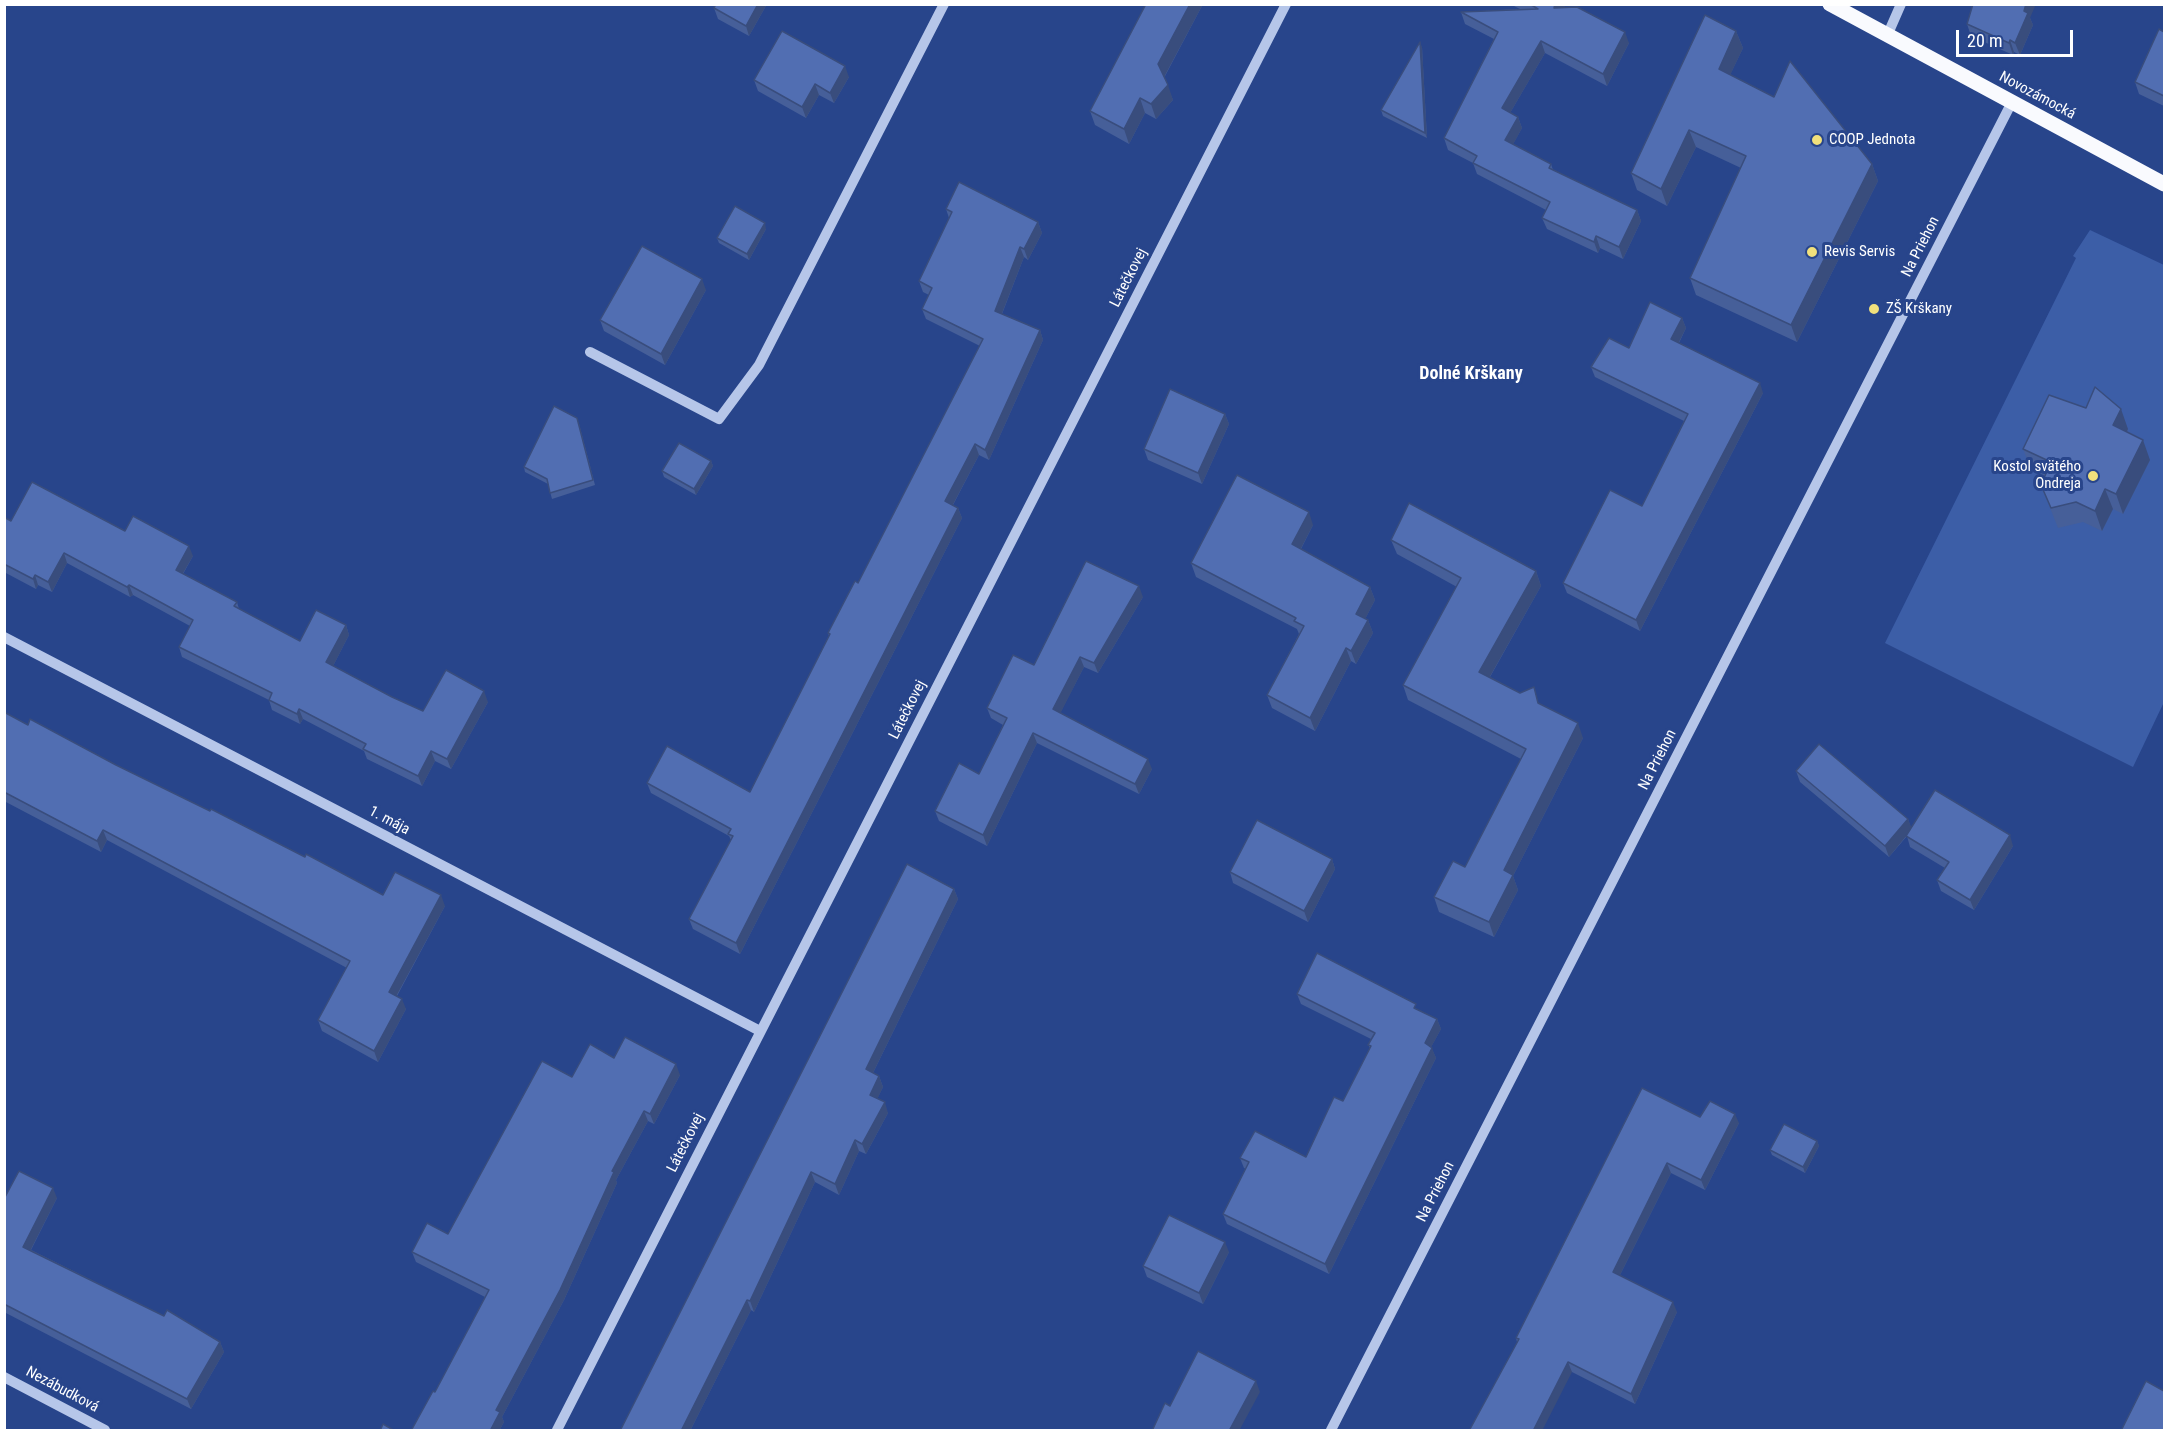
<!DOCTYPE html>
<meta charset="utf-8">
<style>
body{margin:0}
#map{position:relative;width:2169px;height:1435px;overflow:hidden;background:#28458b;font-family:"Roboto Condensed",sans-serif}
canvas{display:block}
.frame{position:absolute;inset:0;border:6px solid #fff;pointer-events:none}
.scale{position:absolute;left:1956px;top:30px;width:117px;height:27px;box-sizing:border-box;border:3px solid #fff;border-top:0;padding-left:8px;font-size:18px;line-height:21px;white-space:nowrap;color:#fff;-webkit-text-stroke:4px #28458b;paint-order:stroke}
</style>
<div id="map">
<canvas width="2169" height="1435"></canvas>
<div class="frame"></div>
<div class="scale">20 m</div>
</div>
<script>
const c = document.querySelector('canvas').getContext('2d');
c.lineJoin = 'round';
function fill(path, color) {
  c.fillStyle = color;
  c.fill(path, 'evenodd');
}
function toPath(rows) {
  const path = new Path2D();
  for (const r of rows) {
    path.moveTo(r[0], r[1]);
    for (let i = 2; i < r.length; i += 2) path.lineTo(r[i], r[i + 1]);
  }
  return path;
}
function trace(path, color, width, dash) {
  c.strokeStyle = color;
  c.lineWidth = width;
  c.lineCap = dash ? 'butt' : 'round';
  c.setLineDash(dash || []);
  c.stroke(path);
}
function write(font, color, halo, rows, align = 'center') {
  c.font = font + ' "Roboto Condensed",sans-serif';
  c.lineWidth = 6;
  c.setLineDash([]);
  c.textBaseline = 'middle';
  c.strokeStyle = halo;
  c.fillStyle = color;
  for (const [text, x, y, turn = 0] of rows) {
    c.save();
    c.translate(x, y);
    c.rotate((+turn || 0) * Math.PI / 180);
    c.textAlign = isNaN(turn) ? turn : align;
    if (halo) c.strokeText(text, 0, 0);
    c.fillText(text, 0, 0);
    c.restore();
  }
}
const green = toPath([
 [2090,230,2164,265,2164,702,2133,767,1885,643,2076,258,2073,256]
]);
const minor = toPath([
 [1887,36,1901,4],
 [590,352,719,419,759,365,944,4],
 [4,637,760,1031],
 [4,1377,105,1430],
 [557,1430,1286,4],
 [1331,1430,2012,102]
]);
const major = toPath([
 [1830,4,2164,184]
]);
const wall = toPath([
 [716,4,767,4,749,36,718,19,714,8],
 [1146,4,1203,4,1164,78,1173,100,1156,119,1145,113,1129,144,1095,125,1090,111],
 [1513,4,1566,4,1564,7,1629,43,1607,86,1545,53,1510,113,1518,117,1522,128,1513,144,1551,164,1553,170,1637,210,1641,221,1623,259,1600,248,1598,253,1547,229,1542,218,1546,210,1477,174,1473,163,1448,150,1444,138,1494,39,1465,24,1461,12,1520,9,1514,6],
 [2030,18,2033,25,2020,55,2014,52,2013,55,1971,36,1967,24],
 [1736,31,1743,48,1730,75,1872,164,1878,181,1797,342,1696,295,1690,278,1741,168,1696,147,1667,206,1637,190,1631,173],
 [2164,32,2164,106,2139,94,2135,82],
 [1422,47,1427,138,1383,116,1381,110],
 [849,77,834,103,819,95,806,118,758,91,754,80],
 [946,209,1038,222,1042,233,1028,260,1024,257,1002,314,1040,330,1043,340,989,460,979,455,953,505,958,508,962,518,740,954,693,929,689,919,731,840,729,836,651,793,647,783,750,792,829,636,828,633,858,583,980,346,926,319,922,309,929,295,923,292,919,281,949,218],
 [766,229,749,260,719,243,717,238],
 [706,290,665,365,604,331,600,320],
 [1682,318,1686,328,1679,343,1763,393,1640,631,1567,593,1563,583,1642,506,1684,421,1595,377,1591,367,1629,348],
 [1225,414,1229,424,1202,484,1148,460,1144,449],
 [579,424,595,485,552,499,548,484,525,472,524,467],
 [2128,429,2127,432,2150,460,2123,514,2113,509,2102,531,2083,522,2058,528,2041,485,2045,476,2031,469,2023,449],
 [711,461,713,466,696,495,664,477,662,471],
 [4,517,11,521,125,531,193,556,183,574,237,602,239,609,300,641,346,625,349,635,333,666,392,697,423,711,488,702,451,769,435,761,422,786,367,759,364,751,303,719,300,724,272,710,269,700,182,657,179,647,190,626,133,595,130,597,67,563,52,592,38,585,36,589,4,572],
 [1313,525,1301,549,1370,587,1375,600,1365,619,1368,620,1373,633,1356,664,1351,661,1315,731,1272,708,1267,695,1299,634,1297,629,1196,577,1191,563],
 [1391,540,1536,571,1541,586,1490,677,1539,703,1583,738,1513,876,1518,890,1494,937,1439,912,1434,897,1465,867,1521,759,1408,700,1403,685,1457,587,1397,554],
 [1143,597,1098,673,1084,667,1060,713,1152,769,1139,794,1037,743,987,846,939,821,935,811,979,774,1003,725,991,718,987,708,1034,665],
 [4,712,28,725,116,765,383,895,445,906,397,996,406,1009,378,1062,322,1031,318,1020,347,968,107,840,101,852,4,801],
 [1796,771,1908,819,1911,828,2013,846,1974,910,1941,891,1937,880,1945,868,1910,847,1907,836,1889,857,1800,782],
 [1332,859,1335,869,1308,922,1233,883,1230,872],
 [954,889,958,899,873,1073,879,1076,883,1087,877,1099,888,1113,866,1154,859,1151,839,1195,815,1182,754,1312,751,1310,690,1431,620,1431],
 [1297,994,1418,1010,1437,1019,1441,1029,1431,1047,1436,1058,1329,1274,1227,1224,1223,1214,1246,1169,1244,1168,1240,1158,1306,1157,1343,1101,1370,1048,1368,1045,1371,1039,1301,1004],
 [614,1058,680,1075,654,1124,648,1121,616,1180,617,1183,564,1300,502,1417,504,1422,499,1431,411,1431,435,1392,485,1297,416,1262,412,1252,448,1234,572,1077],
 [1700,1117,1739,1123,1705,1190,1671,1173,1620,1275,1677,1312,1635,1404,1572,1372,1517,1342,1516,1338],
 [1817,1141,1819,1146,1805,1173,1772,1155,1770,1150],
 [57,1198,31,1250,164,1316,220,1342,224,1352,191,1409,4,1312,4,1199],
 [1229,1252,1203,1304,1147,1277,1143,1266]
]);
const shadedWall = toPath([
 [758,4,767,4,749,36,746,26],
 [1190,4,1203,4,1163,79,1158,64],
 [1555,4,1566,4,1558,19,1554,8],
 [2026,4,2036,4,2030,18,2033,25,2020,55,2015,43,2024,11],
 [1736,31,1743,48,1725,86,1719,69],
 [1625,32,1629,43,1607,86,1603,74],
 [2010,40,2014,52,2013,55,2009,43],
 [1541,41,1545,53,1506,120,1502,108],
 [1420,42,1422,47,1427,138,1425,133],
 [845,66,849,77,834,103,830,93],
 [815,84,819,95,806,118,802,107],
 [1168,85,1173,100,1156,119,1151,104],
 [1140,98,1145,113,1129,144,1124,129],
 [1518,117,1522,128,1509,152,1505,140],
 [1689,130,1696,147,1667,206,1661,189],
 [1872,164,1878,181,1797,342,1791,325],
 [1637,210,1641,221,1623,259,1619,247],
 [1038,222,1042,233,1028,260,1024,249],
 [765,223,766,229,749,260,747,254],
 [1596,236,1600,248,1598,253,1594,242],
 [1020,247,1024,257,999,321,995,311],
 [702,279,706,290,665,365,661,354],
 [1682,318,1686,328,1675,350,1671,339],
 [1040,330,1043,340,989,460,985,450],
 [1760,383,1763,393,1640,631,1636,620],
 [2121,409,2128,429,2121,445,2113,425],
 [1225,414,1229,424,1202,484,1198,473],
 [2143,440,2150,460,2123,514,2116,494],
 [975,444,979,455,949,512,945,501],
 [711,461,713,466,696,495,694,489],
 [2105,489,2113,509,2102,531,2095,511],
 [958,508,962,518,740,954,736,943],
 [1309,512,1313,525,1296,558,1292,544],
 [189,546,193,556,179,580,176,570],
 [64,553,67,563,52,592,48,582],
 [1536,571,1541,586,1484,687,1479,672],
 [35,575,38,585,36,589,33,579],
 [129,585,133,595,130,597,127,587],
 [1139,586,1143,597,1098,673,1094,663],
 [1370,587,1375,600,1361,627,1356,614],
 [1368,620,1373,633,1356,664,1351,651],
 [346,625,349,635,330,672,326,662],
 [1346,648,1351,661,1315,731,1310,718],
 [1080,657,1084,667,1057,720,1053,709],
 [484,691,488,702,451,769,447,759],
 [299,709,303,719,300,724,297,714],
 [1578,723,1583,738,1513,876,1518,890,1494,937,1489,922,1504,870],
 [1033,733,1037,743,987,846,983,835],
 [431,751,435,761,422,786,418,776],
 [1148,759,1152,769,1139,794,1135,784],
 [1908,819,1912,829,1889,857,1885,846],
 [103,830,107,840,101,852,97,841],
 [2010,835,2013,846,1974,910,1970,900],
 [1332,859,1335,869,1308,922,1304,911],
 [954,889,958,899,870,1079,866,1069],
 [441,895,445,906,393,1002,389,992],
 [402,999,406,1009,378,1062,374,1051],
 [1437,1019,1441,1029,1428,1053,1425,1043],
 [1432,1048,1436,1058,1329,1274,1325,1264],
 [676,1064,680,1075,654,1124,650,1114],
 [879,1076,883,1087,874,1106,870,1095],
 [885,1102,888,1113,866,1154,862,1144],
 [644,1111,648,1121,616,1180,617,1183,564,1300,502,1417,504,1422,499,1431,490,1431,496,1410,612,1171],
 [1735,1114,1739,1123,1705,1190,1701,1180],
 [855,1140,859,1151,839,1195,835,1184],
 [1817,1141,1819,1146,1805,1173,1803,1167],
 [1667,1163,1671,1173,1617,1281,1613,1272],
 [811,1172,815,1182,754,1312,750,1301],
 [53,1188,57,1198,27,1257,23,1247],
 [1225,1242,1229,1252,1203,1304,1199,1293],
 [747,1300,751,1310,690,1431,681,1431],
 [1673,1302,1677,1312,1635,1404,1631,1394],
 [220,1342,224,1352,191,1409,187,1399],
 [1568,1362,1572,1372,1542,1431,1533,1431],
 [1256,1381,1260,1392,1239,1431,1229,1431]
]);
const building = toPath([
 [716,4,758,4,746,26,714,8,716,4],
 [1146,4,1190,4,1158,64,1168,85,1151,104,1140,98,1124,129,1090,111,1146,4],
 [1530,4,1555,4,1554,8,1577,7,1625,32,1603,74,1541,41,1502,108,1518,117,1505,140,1551,164,1549,168,1637,210,1619,247,1596,236,1594,242,1542,218,1550,202,1473,163,1477,156,1444,138,1498,32,1461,12,1538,9,1530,4],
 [1973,4,2026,4,2024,11,2028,13,2015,43,2010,40,2009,43,1967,24,1973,4],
 [1705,15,1736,31,1719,69,1774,97,1790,61,1872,164,1791,325,1690,278,1746,156,1689,130,1661,189,1631,173,1705,15],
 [2159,29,2164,32,2164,96,2135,82,2159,29],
 [782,31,845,66,830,93,815,84,802,107,754,80,782,31],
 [1420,42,1425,133,1381,110,1420,42],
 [959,182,1038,222,1024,249,1020,247,995,311,1040,330,985,450,975,444,945,501,958,508,736,943,689,919,733,836,728,834,731,829,647,783,667,746,750,792,762,768,830,634,828,633,855,581,858,583,983,339,922,309,932,288,919,281,952,212,946,209,959,182],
 [735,206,765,223,747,254,717,238,735,206],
 [642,246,702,279,661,354,600,320,642,246],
 [1650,302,1682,318,1671,339,1760,383,1636,620,1563,583,1610,490,1642,506,1688,414,1591,367,1609,338,1629,348,1650,302],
 [2095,387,2121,409,2113,425,2143,440,2116,494,2105,489,2095,511,2076,502,2051,508,2041,485,2051,462,2023,449,2049,395,2086,408,2095,387],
 [1170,389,1225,414,1198,473,1144,449,1170,389],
 [554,406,577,418,593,480,550,493,547,479,524,467,554,406],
 [679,443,711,461,694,489,662,471,679,443],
 [1237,475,1309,512,1292,544,1370,587,1356,614,1368,620,1351,651,1346,648,1310,718,1267,695,1304,626,1294,621,1296,618,1191,563,1237,475],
 [32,482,125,531,133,516,189,546,176,570,237,602,234,606,300,641,316,610,346,625,326,662,392,697,423,711,446,670,484,691,447,759,431,751,418,776,363,749,366,744,299,709,297,714,269,700,272,693,179,647,193,620,129,585,127,587,64,553,48,582,35,575,33,579,4,564,4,517,11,521,32,482],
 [1409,503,1536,571,1479,672,1520,693,1534,687,1538,703,1578,723,1504,870,1513,875,1489,922,1434,897,1453,861,1465,867,1526,749,1403,685,1461,578,1391,540,1409,503],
 [1086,561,1139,586,1094,663,1080,657,1053,709,1148,759,1135,784,1033,733,983,835,935,811,959,763,979,774,1007,718,987,708,1013,655,1034,665,1086,561],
 [4,712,28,725,30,719,116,765,210,811,211,809,305,857,306,854,383,895,395,872,441,895,389,992,402,999,374,1051,318,1020,350,961,103,830,97,841,4,792,4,712],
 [1819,744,1908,819,1885,846,1796,771,1819,744],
 [1935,790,2010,835,1970,900,1937,880,1949,862,1906,836,1935,790],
 [1257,820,1332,859,1304,911,1230,872,1257,820],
 [907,864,954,889,866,1069,879,1076,870,1095,885,1102,862,1144,855,1140,835,1184,811,1172,750,1301,747,1300,681,1431,620,1431,907,864],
 [1317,953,1416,1004,1414,1008,1437,1019,1425,1043,1432,1048,1325,1264,1223,1214,1249,1162,1240,1158,1255,1131,1306,1157,1334,1097,1343,1101,1371,1046,1368,1045,1375,1033,1297,994,1317,953],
 [625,1037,676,1064,650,1114,644,1111,612,1171,614,1172,560,1290,496,1410,500,1412,490,1431,411,1431,433,1391,435,1392,489,1290,412,1252,427,1223,448,1234,542,1061,572,1077,590,1044,614,1058,625,1037],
 [1642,1088,1700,1117,1710,1101,1735,1114,1701,1180,1667,1163,1613,1272,1673,1302,1631,1394,1568,1362,1533,1431,1469,1431,1519,1339,1516,1338,1642,1088],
 [1784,1124,1817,1141,1803,1167,1770,1150,1784,1124],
 [19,1171,53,1188,23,1247,164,1316,167,1310,220,1342,187,1399,4,1304,4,1199,19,1171],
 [1169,1215,1225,1242,1199,1293,1143,1266,1169,1215],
 [1198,1351,1256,1381,1229,1431,1152,1431,1165,1403,1170,1406,1198,1351],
 [2146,1381,2164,1391,2164,1431,2121,1431,2146,1381],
 [383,1424,395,1431,380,1431,383,1424]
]);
const markers = [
 [1817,140,6,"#f1e07c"],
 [1812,252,6,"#f1e07c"],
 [1874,309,6,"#f1e07c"],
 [2093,476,6,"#f1e07c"]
];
const streetNames = [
 ["Novozámocká",2037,96,28],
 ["Na Priehon",1921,247,-63],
 ["Látečkovej",1129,278,-63],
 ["Látečkovej",908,710,-63],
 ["Na Priehon",1658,760,-63],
 ["1. mája",389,821,28],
 ["Látečkovej",686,1143,-63],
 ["Na Priehon",1436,1192,-63],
 ["Nezábudková",62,1390,28]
];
const poiNames = [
 ["COOP Jednota",1829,140],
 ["Revis Servis",1824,252],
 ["ZŠ Krškany",1886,309],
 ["Kostol svätého",2081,467,"right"],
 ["Ondreja",2081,484,"right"]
];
const quarterNames = [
 ["Dolné Krškany",1471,374]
];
fill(green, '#3c5ea7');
trace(minor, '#b6c6e9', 10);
trace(major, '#f9fafe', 15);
fill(wall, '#465f99');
fill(shadedWall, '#394d7d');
fill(building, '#516eb2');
trace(building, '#394d7d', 1.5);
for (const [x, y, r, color] of markers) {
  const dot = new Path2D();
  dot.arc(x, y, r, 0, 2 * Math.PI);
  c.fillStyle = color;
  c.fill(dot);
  trace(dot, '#28458b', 2);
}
write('15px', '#fff', '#28458b', streetNames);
write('15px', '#fff', '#28458b', poiNames, 'left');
write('bold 18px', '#fff', '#28458b', quarterNames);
</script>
